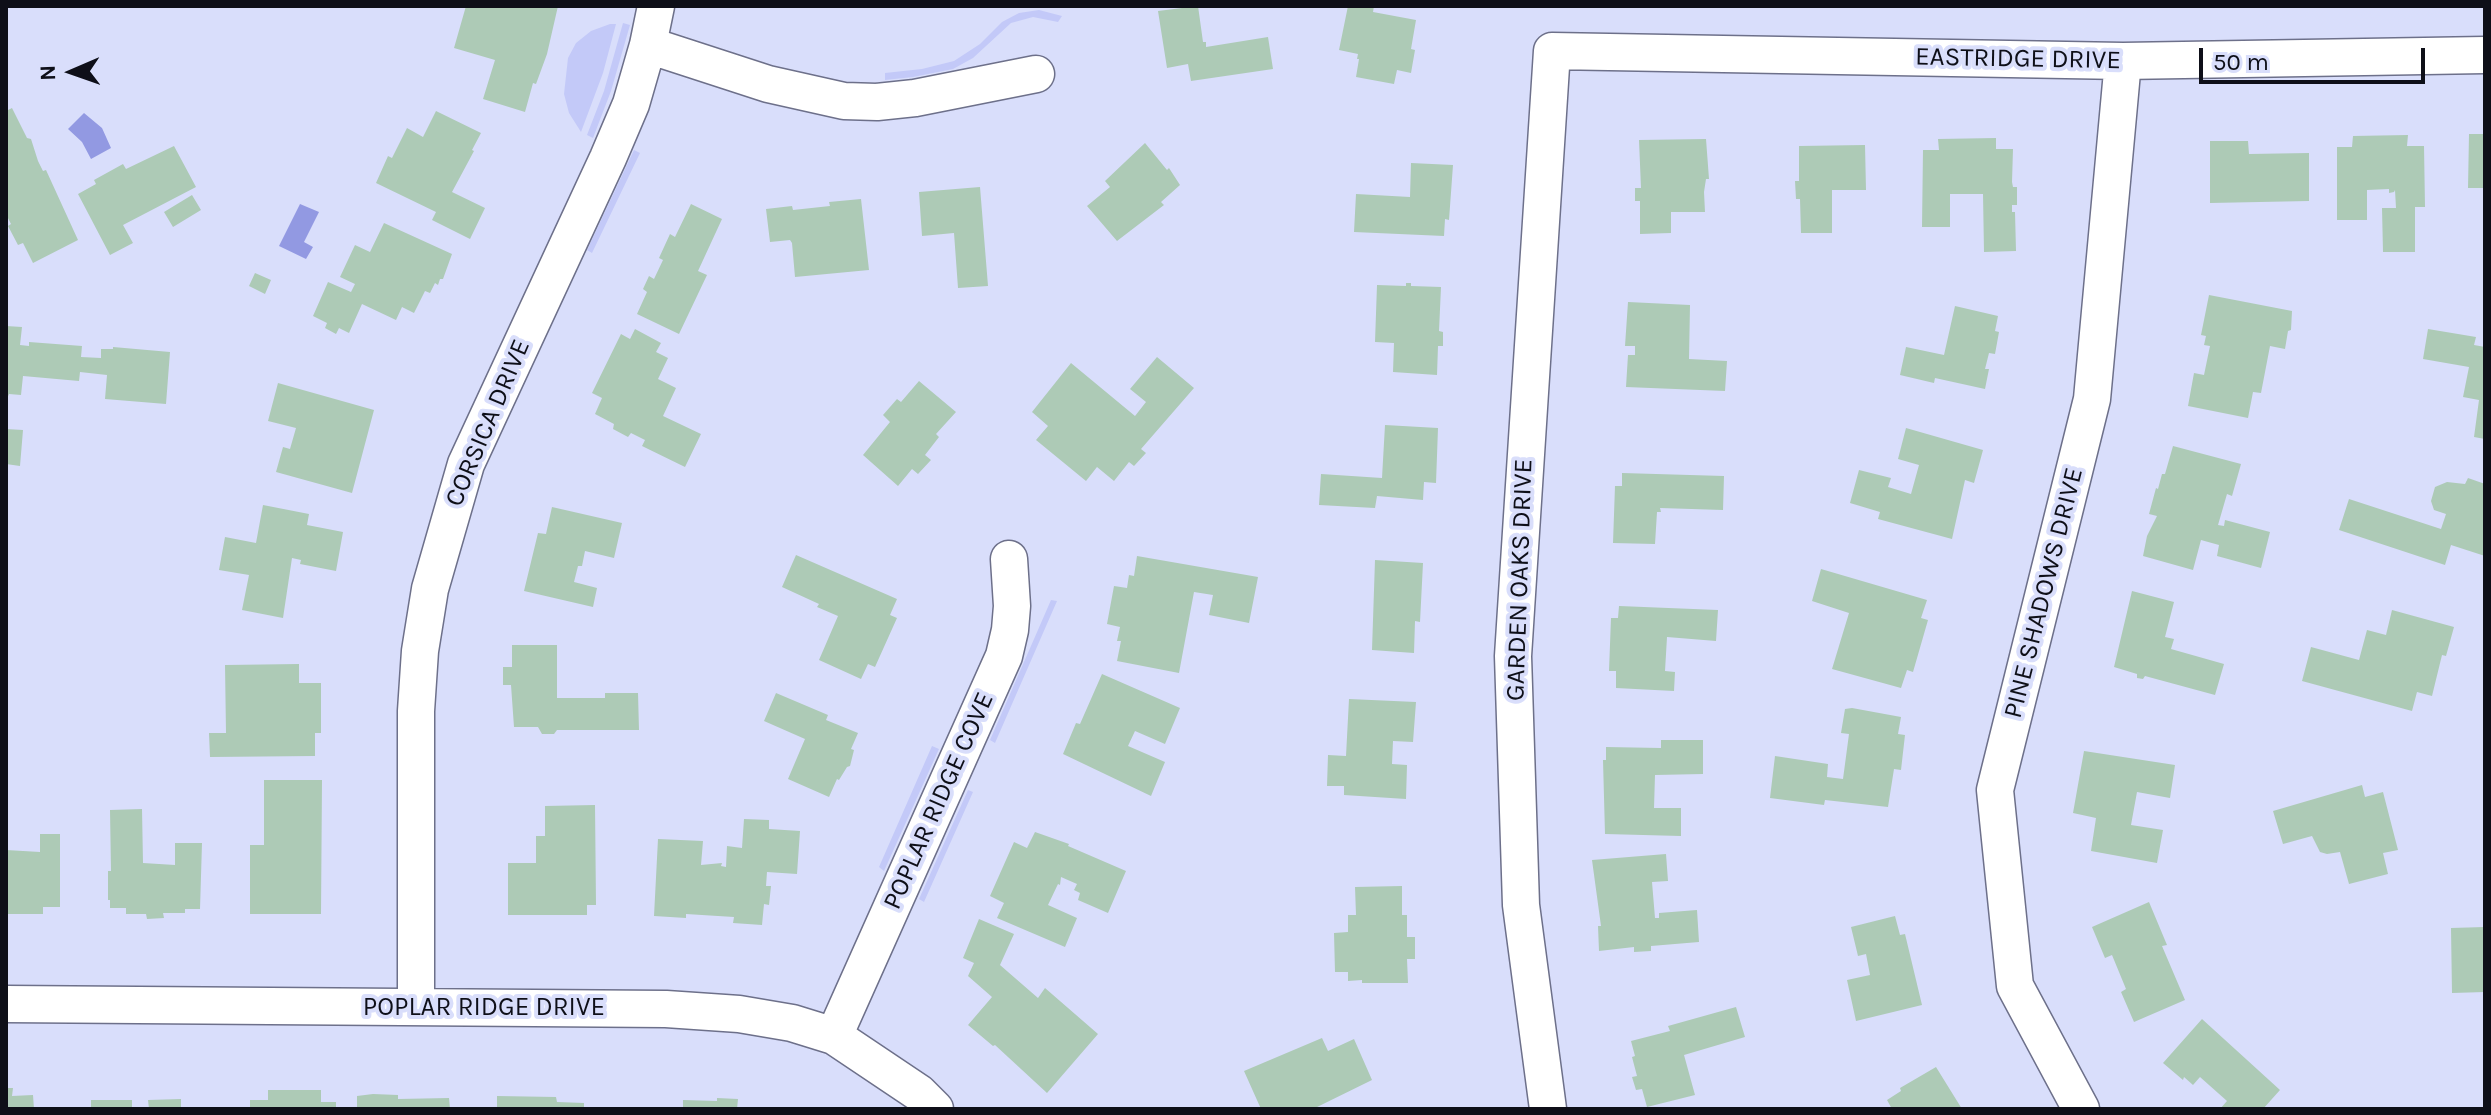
<!DOCTYPE html>
<style>
body{margin:0}
#map{position:relative;width:2491px;height:1115px;overflow:hidden;background:#d9defb;font-family:Karla,sans-serif}
canvas{display:block}
.frame{position:absolute;inset:0;border:8px solid #0e0f18;pointer-events:none}
.north{position:absolute;left:32px;top:32px;width:80px;height:80px;-webkit-text-stroke:6px #d9defb;paint-order:stroke;rotate:268deg;font-size:22px;font-weight:700;line-height:32px;text-align:center;color:#0e0f18}
.north::after{content:'';display:block;margin:auto;width:28px;height:36px;background:#0e0f18;clip-path:polygon(50% 0,100% 100%,50% 72%,0 100%)}
.scale{position:absolute;left:2199px;top:48px;width:226px;height:36px;box-sizing:border-box;border:4px solid #0e0f18;border-top:0;padding-left:10px;font-size:24px;line-height:28px;white-space:nowrap;color:#0e0f18;-webkit-text-stroke:6px #d9defb;paint-order:stroke}
</style>
<div id="map">
<canvas width="2491" height="1115"></canvas>
<div class="frame"></div>
<div class="north">N</div>
<div class="scale">50 m</div>
</div>
<script>
const c = document.querySelector('canvas').getContext('2d');
c.lineJoin = 'round';
function fill(path, color) {
  c.fillStyle = color;
  c.fill(path, 'evenodd');
}
function toPath(rows) {
  const path = new Path2D();
  for (const r of rows) {
    path.moveTo(r[0], r[1]);
    for (let i = 2; i < r.length; i += 2) path.lineTo(r[i], r[i + 1]);
  }
  return path;
}
function trace(path, color, width, dash) {
  c.strokeStyle = color;
  c.lineWidth = width;
  c.lineCap = dash ? 'butt' : 'round';
  c.setLineDash(dash || []);
  c.stroke(path);
}
function write(font, color, halo, rows, align = 'center') {
  c.font = font + ' Karla,sans-serif';
  c.lineWidth = 8;
  c.setLineDash([]);
  c.textBaseline = 'middle';
  c.strokeStyle = halo;
  c.fillStyle = color;
  for (const [text, x, y, turn = 0] of rows) {
    c.save();
    c.translate(x, y);
    c.rotate((+turn || 0) * Math.PI / 180);
    c.textAlign = isNaN(turn) ? turn : align;
    if (halo) c.strokeText(text, 0, 0);
    c.fillText(text, 0, 0);
    c.restore();
  }
}
const green = toPath([
 [1039,10,1062,16,1058,22,1033,17,1011,23,973,58,953,69,913,77,885,80,885,73,922,69,954,61,980,44,1002,22,1019,13],
 [623,23,630,25,611,91,593,138,587,135,604,91],
 [610,24,616,24,603,73,581,132,569,113,564,94,568,58,576,43,591,31],
 [634,150,640,153,592,253,587,250],
 [1051,600,1057,601,995,743,990,740],
 [932,746,939,749,884,871,879,867],
 [968,790,973,792,924,902,919,899]
]);
const water = toPath([
 [84,113,102,128,111,148,91,159,82,142,68,129],
 [300,204,319,212,304,242,313,247,306,259,279,246]
]);
const building = toPath([
 [466,6,558,6,547,54,536,84,533,83,525,112,483,99,495,60,454,48],
 [1198,6,1203,42,1206,42,1206,47,1268,37,1273,69,1191,81,1188,64,1167,68,1158,11],
 [1348,6,1374,6,1373,12,1416,20,1411,49,1415,50,1411,73,1397,70,1394,84,1356,77,1359,59,1357,59,1358,54,1339,50],
 [12,108,27,138,31,139,38,161,43,171,46,170,78,240,33,263,23,243,18,245,8,226,11,224,6,214,6,111],
 [436,111,481,133,472,150,474,151,452,192,485,208,470,239,432,220,436,212,376,183,388,156,392,158,407,128,423,137],
 [2469,134,2485,134,2485,188,2468,188],
 [2408,135,2407,146,2424,146,2425,207,2415,207,2415,252,2383,252,2382,208,2396,208,2395,190,2394,192,2389,193,2389,189,2367,190,2367,220,2337,220,2337,147,2352,147,2353,136],
 [1996,138,1996,149,2013,149,2012,182,2013,187,2017,187,2017,205,2012,205,2012,212,2015,212,2016,251,1984,252,1983,194,1950,194,1950,227,1922,227,1923,150,1939,150,1938,139],
 [1706,139,1709,179,1706,179,1704,192,1705,212,1671,212,1671,233,1640,234,1640,201,1635,201,1635,188,1641,188,1639,140],
 [2210,141,2248,141,2249,154,2309,153,2309,201,2210,203],
 [1145,143,1167,170,1169,168,1180,185,1161,202,1164,205,1117,241,1087,206,1110,187,1105,181],
 [1865,145,1866,190,1832,190,1832,233,1801,233,1800,199,1796,199,1795,181,1799,181,1799,146],
 [174,146,196,187,123,225,133,243,110,255,78,194,96,184,94,180,123,164,126,169],
 [1411,163,1453,165,1449,220,1445,219,1444,236,1354,232,1356,194,1410,197],
 [980,187,988,286,958,288,954,233,922,236,919,192],
 [192,195,201,210,173,227,164,212],
 [861,199,869,270,795,277,792,243,790,240,770,242,766,209,792,206,793,210,830,206,829,202],
 [691,204,722,219,698,271,707,275,679,334,637,314,647,292,643,289,649,276,654,279,663,260,659,258,670,234,675,237],
 [384,223,452,254,443,279,440,279,438,285,435,283,430,293,425,291,414,313,402,307,396,320,362,304,349,333,339,328,336,334,325,328,327,323,313,316,328,282,351,292,355,284,340,277,355,245,370,252],
 [255,273,271,280,265,294,249,286],
 [1406,283,1411,283,1411,286,1441,287,1439,331,1443,332,1443,346,1438,346,1437,375,1393,372,1394,343,1375,342,1377,285,1406,286],
 [2209,295,2292,311,2291,330,2288,331,2285,349,2270,346,2261,393,2253,392,2248,418,2188,406,2194,373,2204,375,2210,346,2204,345,2206,336,2201,335],
 [1628,302,1690,305,1689,359,1727,361,1725,391,1626,387,1628,355,1635,355,1635,346,1625,346],
 [1955,306,1998,316,1995,331,1999,332,1995,354,1989,353,1985,369,1989,369,1985,389,1935,378,1934,383,1900,375,1906,347,1944,355],
 [6,326,22,327,20,345,29,346,29,342,82,346,81,357,101,358,101,349,113,349,113,347,170,352,166,404,105,399,107,375,80,372,79,381,23,376,21,395,9,394,6,401],
 [635,329,661,343,656,352,668,358,658,379,676,388,663,416,701,434,685,467,642,446,645,440,631,433,628,437,613,429,614,424,595,414,602,398,592,393,621,334,630,339],
 [2428,329,2476,337,2474,345,2485,347,2485,439,2474,437,2479,400,2463,397,2469,367,2423,359],
 [1157,357,1194,388,1141,449,1146,453,1134,466,1129,462,1114,481,1097,467,1086,481,1036,440,1048,426,1032,412,1071,363,1135,416,1146,402,1130,389],
 [919,381,956,412,936,434,939,437,925,455,931,460,918,474,912,469,898,486,863,455,890,422,883,415,897,399,901,402],
 [278,383,374,410,352,493,276,472,283,447,290,449,296,428,268,421],
 [1385,425,1438,428,1436,483,1424,482,1423,500,1377,496,1375,508,1319,505,1321,474,1382,478],
 [1906,428,1983,450,1974,483,1965,480,1952,539,1878,519,1880,512,1850,503,1859,470,1891,478,1888,487,1911,494,1919,465,1898,459],
 [6,429,23,430,20,466,6,464],
 [2173,446,2241,464,2232,496,2227,494,2218,525,2224,526,2225,520,2270,532,2261,568,2217,556,2219,545,2201,540,2193,570,2143,556,2147,536,2157,516,2149,514,2156,488,2158,489,2162,474,2165,474],
 [1622,473,1724,476,1723,510,1660,508,1661,512,1657,512,1655,544,1613,543,1615,486,1622,486],
 [2468,478,2485,484,2485,556,2451,545,2445,565,2339,530,2349,499,2441,529,2446,514,2434,510,2431,501,2435,487,2447,482,2465,484],
 [263,505,309,514,307,525,343,532,336,571,300,564,301,560,292,558,283,618,242,610,249,575,219,570,225,537,256,543],
 [552,507,622,523,614,558,585,551,582,566,578,566,574,582,597,588,593,607,524,591,538,533,546,534],
 [796,555,897,599,890,615,897,618,875,667,868,664,861,679,819,660,838,616,817,607,819,604,782,587],
 [1137,556,1258,577,1249,623,1209,615,1213,595,1194,592,1179,673,1117,661,1121,641,1117,641,1120,627,1107,624,1114,586,1127,588,1129,575,1134,576],
 [1375,560,1423,563,1420,622,1415,621,1414,653,1372,650],
 [1821,569,1927,600,1921,618,1928,620,1913,672,1907,670,1901,688,1832,669,1849,613,1812,601],
 [2132,591,2174,602,2165,637,2174,639,2171,649,2224,664,2215,695,2145,676,2143,679,2137,678,2137,674,2114,667],
 [1619,606,1718,610,1716,641,1667,637,1665,671,1675,672,1674,691,1616,688,1616,671,1609,671,1611,618,1618,618],
 [2392,610,2454,627,2446,656,2442,655,2432,696,2417,692,2412,711,2302,681,2311,647,2359,660,2367,630,2386,635],
 [512,645,557,645,557,698,605,698,605,693,638,693,639,730,557,730,554,734,542,734,538,727,514,727,511,685,503,685,503,667,512,667],
 [299,664,299,683,321,683,321,733,315,733,315,756,210,757,209,733,226,733,225,665],
 [1102,674,1180,708,1165,744,1135,731,1128,746,1165,762,1151,796,1063,754,1076,723,1080,724],
 [776,693,828,715,826,720,858,733,851,749,854,750,850,766,847,767,839,780,837,779,829,797,788,779,805,739,764,721],
 [1349,699,1416,702,1413,742,1393,741,1392,764,1407,765,1406,799,1344,795,1344,786,1327,786,1328,755,1346,756],
 [1852,708,1901,717,1898,734,1905,735,1901,770,1894,769,1888,807,1825,800,1824,805,1770,798,1775,756,1828,764,1827,777,1843,779,1849,734,1841,733,1845,709],
 [1661,740,1703,740,1703,774,1655,775,1654,808,1681,808,1681,836,1605,834,1603,760,1606,760,1606,747,1661,748],
 [2084,751,2175,765,2170,798,2137,792,2131,825,2163,830,2157,863,2091,851,2096,818,2073,813],
 [264,780,322,780,321,914,250,914,250,845,264,845],
 [2362,785,2365,797,2383,792,2398,850,2383,853,2388,874,2349,884,2340,852,2327,854,2320,852,2312,836,2283,844,2273,811],
 [595,805,596,905,587,905,587,915,508,915,508,863,536,863,536,836,545,836,545,806],
 [142,809,143,863,175,865,175,843,202,843,200,909,185,909,185,913,163,913,164,918,147,919,146,914,126,914,126,908,110,908,110,900,108,900,108,871,111,871,110,810],
 [744,819,769,820,769,829,800,831,797,874,767,872,766,886,771,886,769,905,764,904,762,925,733,923,734,917,686,914,686,918,654,916,658,839,703,841,701,865,722,863,721,866,726,867,727,846,742,848],
 [1035,832,1069,844,1068,846,1126,871,1108,913,1078,900,1080,893,1074,890,1077,884,1061,877,1060,885,1058,884,1048,905,1077,918,1065,947,997,918,1004,903,990,896,1014,842,1027,848],
 [40,834,60,834,60,907,43,907,43,914,6,914,6,850,40,852],
 [1666,854,1668,881,1652,882,1655,918,1659,918,1659,913,1697,910,1699,942,1651,946,1651,951,1634,952,1634,947,1599,951,1598,926,1601,926,1592,860],
 [1402,886,1402,915,1407,915,1407,937,1415,937,1415,959,1407,959,1408,983,1362,983,1362,980,1348,981,1348,972,1335,972,1334,933,1348,932,1348,915,1356,915,1355,887],
 [2149,902,2167,945,2162,946,2185,1000,2134,1022,2121,992,2126,989,2112,955,2105,958,2092,927],
 [1895,916,1900,935,1905,934,1922,1005,1856,1021,1847,980,1870,975,1866,954,1858,956,1851,927],
 [979,919,1014,934,1000,965,1038,998,1045,988,1098,1034,1047,1093,995,1045,993,1046,968,1025,992,997,968,976,974,963,963,958],
 [2485,927,2485,992,2452,993,2451,928],
 [1736,1007,1745,1037,1684,1055,1695,1095,1647,1107,1642,1089,1636,1090,1632,1077,1637,1076,1632,1057,1635,1056,1631,1041,1670,1031,1668,1026],
 [2202,1019,2280,1090,2263,1109,2220,1109,2227,1101,2200,1077,2193,1085,2184,1077,2183,1080,2163,1063],
 [1322,1038,1328,1051,1354,1039,1372,1080,1313,1109,1261,1109,1244,1071],
 [1936,1067,1962,1109,1892,1109,1887,1100,1901,1091,1900,1088],
 [6,1088,13,1088,12,1096,33,1095,34,1109,6,1109],
 [268,1090,321,1090,321,1102,336,1102,336,1109,250,1109,250,1100,268,1100],
 [373,1094,398,1095,398,1099,449,1098,450,1109,357,1109,357,1096],
 [497,1096,556,1097,557,1102,584,1103,584,1109,497,1109],
 [717,1098,738,1099,737,1109,683,1109,683,1100,717,1101],
 [181,1099,181,1109,149,1109,148,1100],
 [91,1100,132,1100,132,1109,91,1109]
]);
const street = toPath([
 [648,45,768,84,844,101,877,102,915,98,1036,74],
 [6,1004,666,1009,739,1014,792,1023,834,1036,919,1093,935,1109],
 [416,1007,416,711,420,651,430,589,466,464,608,158,631,104,648,45,656,6],
 [834,1036,1004,656,1010,630,1012,606,1009,559],
 [1548,1109,1521,905,1513,656,1552,51,2123,61,2485,55],
 [2081,1109,2015,986,1995,790,2092,399,2123,61]
]);
const streetNames = [
 ["EASTRIDGE DRIVE",2018,59,1],
 ["CORSICA DRIVE",488,423,-67],
 ["GARDEN OAKS DRIVE",1520,580,-88],
 ["PINE SHADOWS DRIVE",2044,593,-76],
 ["POPLAR RIDGE COVE",939,801,-66],
 ["POPLAR RIDGE DRIVE",484,1008]
];
fill(green, '#c3c9f8');
fill(water, '#9299e2');
fill(building, '#adcab6');
trace(street, '#6d708a', 39);
trace(street, '#fff', 36);
write('26px', '#0e0f18', '#d9defb', streetNames);
</script>
